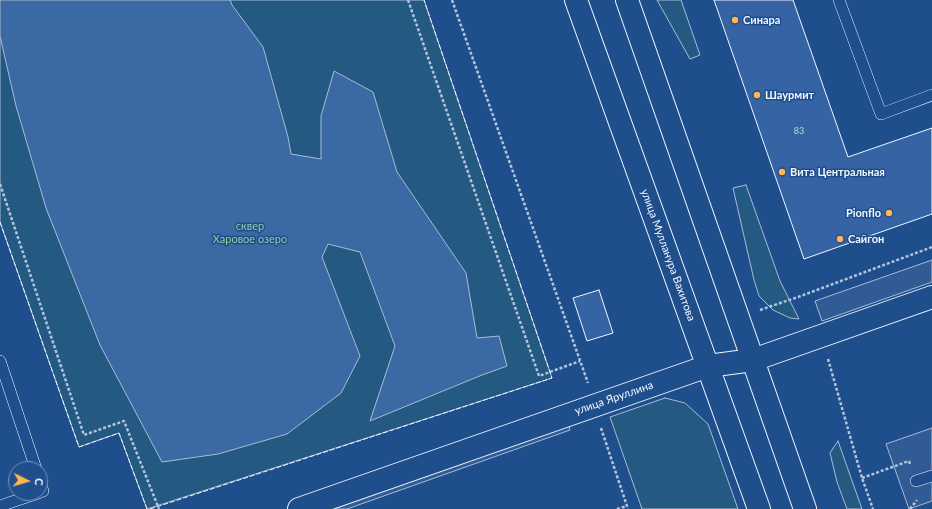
<!DOCTYPE html>
<meta charset="utf-8">
<style>
body{margin:0}
#map{position:relative;width:932px;height:509px;overflow:hidden;background:#1f4e8c;font-family:Lato,sans-serif}
canvas{display:block}
.north{position:absolute;left:8px;top:461px;width:40px;height:40px;box-sizing:border-box;background:#1f4e8c;border:1px solid #7391ba;border-radius:50%;rotate:95deg;font-size:11px;font-weight:700;line-height:16px;text-align:center;color:#f2f6ff}
.north::after{content:'';display:block;margin:auto;width:14px;height:18px;background:#ffb74d;clip-path:polygon(50% 0,100% 100%,50% 72%,0 100%)}
</style>
<div id="map">
<canvas width="932" height="509"></canvas>
<div class="north">С</div>
</div>
<script>
const c = document.querySelector('canvas').getContext('2d');
c.lineJoin = 'round';
function fill(path, color) {
  c.fillStyle = color;
  c.fill(path, 'evenodd');
}
function toPath(rows) {
  const path = new Path2D();
  for (const r of rows) {
    path.moveTo(r[0], r[1]);
    for (let i = 2; i < r.length; i += 2) path.lineTo(r[i], r[i + 1]);
  }
  return path;
}
function trace(path, color, width, dash) {
  c.strokeStyle = color;
  c.lineWidth = width;
  c.lineCap = dash ? 'butt' : 'round';
  c.setLineDash(dash || []);
  c.stroke(path);
}
function write(font, color, halo, rows, align = 'center') {
  c.font = font + ' Lato,sans-serif';
  c.lineWidth = 3;
  c.setLineDash([]);
  c.textBaseline = 'middle';
  c.strokeStyle = halo;
  c.fillStyle = color;
  for (const [text, x, y, turn = 0] of rows) {
    c.save();
    c.translate(x, y);
    c.rotate((+turn || 0) * Math.PI / 180);
    c.textAlign = isNaN(turn) ? turn : align;
    if (halo) c.strokeText(text, 0, 0);
    c.fillText(text, 0, 0);
    c.restore();
  }
}
const green = toPath([
 [0,0,424,0,552,378,147,509,119,433,79,447,0,222,0,0],
 [657,0,681,0,700,55,690,59,657,0],
 [746,185,780,281,799,319,790,318,773,310,759,296,754,280,733,188,746,185],
 [665,398,685,403,708,424,738,509,642,509,610,417,665,398],
 [838,441,862,509,847,509,837,482,830,453,838,441]
]);
const parking = toPath([
 [932,260,932,282,822,321,815,301,932,260],
 [565,415,570,430,347,509,301,509,565,415],
 [932,428,932,501,909,509,886,444,932,428]
]);
const water = toPath([
 [0,0,230,0,232,5,263,47,288,137,291,154,321,159,321,116,334,71,373,92,397,172,466,273,477,338,499,336,507,366,482,375,370,421,395,346,360,252,328,244,322,257,360,356,341,393,287,434,218,454,162,462,100,345,46,208,16,106,0,36,0,0]
]);
const building = toPath([
 [714,0,793,0,848,157,932,128,932,214,804,259,714,0],
 [599,290,613,333,587,341,573,298,599,290]
]);
const path = toPath([
 [408,0,539,376,580,361],
 [452,0,588,383],
 [0,184,84,435,124,421,159,509],
 [760,310,798,297,932,247],
 [828,359,862,478,873,509],
 [601,428,628,509],
 [862,478,909,461,910,464],
 [617,509,627,506],
 [910,509,917,500]
]);
const lane = toPath([
 [839,0,881,114,932,95],
 [0,361,36,469],
 [916,481,932,476],
 [40,482,43,491,40,492],
 [0,506,38,493]
]);
const street = toPath([
 [753,360,932,297]
]);
const secondary = toPath([
 [576,0,759,509],
 [627,0,805,509],
 [299,509,708,366,753,360]
]);
const fence = toPath([
 [0,222,79,447,119,433,147,509],
 [150,509,552,378,424,0]
]);
const markers = [
 [735,20,4,"#ffb74d"],
 [757,95,4,"#ffb74d"],
 [782,172,4,"#ffb74d"],
 [889,213,4,"#ffb74d"],
 [840,239,4,"#ffb74d"]
];
const numberNames = [
 ["83",799,131]
];
const poiNames = [
 ["Синара",743,20],
 ["Шаурмит",765,95],
 ["Вита Центральная",790,172],
 ["Pionflo",881,213,"right"],
 ["Сайгон",848,239]
];
const parkNames = [
 ["сквер",250,226],
 ["Харовое озеро",250,239]
];
const streetNames = [
 ["улица Мулланура Вахитова",668,255,70],
 ["улица Яруллина",614,398,-19]
];
fill(green, '#245a82');
trace(green, '#a8bbd7', 1);
fill(parking, '#305b95');
trace(parking, '#a8bbd7', 1);
fill(water, '#3b69a3');
trace(water, '#a8bbd7', 1);
fill(building, '#3563a3');
trace(building, '#f2f6ff', 1);
trace(lane, '#f2f6ff', 12);
trace(street, '#f2f6ff', 24);
trace(secondary, '#f2f6ff', 24);
trace(path, '#b3c4dc', 2.5, [3, 2]);
trace(lane, '#1f4e8c', 11);
trace(street, '#1f4e8c', 22);
trace(secondary, '#1f4e8c', 22);
trace(fence, '#f2f6ff', 1, [5, 2]);
for (const [x, y, r, color] of markers) {
  const dot = new Path2D();
  dot.arc(x, y, r, 0, 2 * Math.PI);
  c.fillStyle = color;
  c.fill(dot);
  trace(dot, '#1f4e8c', 1.5);
}
write('9px', '#c3d1e8', null, numberNames);
write('bold 11px', '#f2f6ff', '#1f4e8c', poiNames, 'left');
write('11px', '#97c8a6', '#1f4e8c', parkNames);
write('11px', '#f2f6ff', '#1f4e8c', streetNames);
</script>
